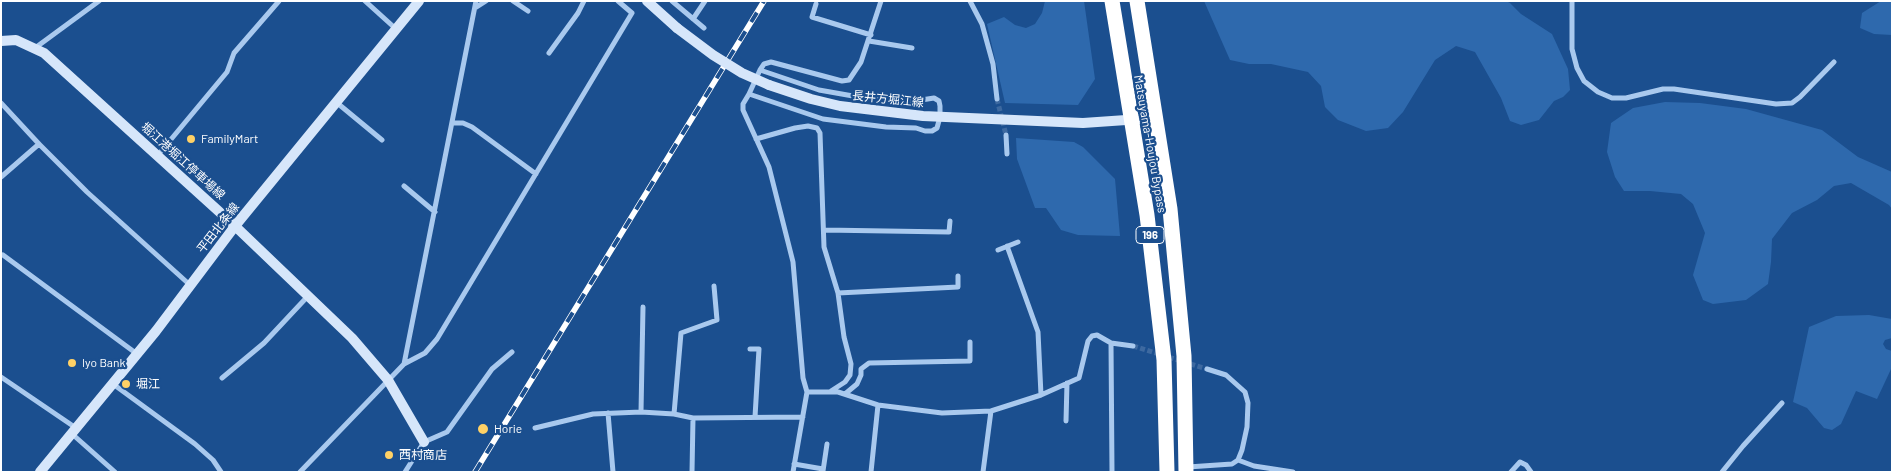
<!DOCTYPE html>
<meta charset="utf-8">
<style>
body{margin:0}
#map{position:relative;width:1893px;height:473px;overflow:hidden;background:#1b4f8f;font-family:Barlow,sans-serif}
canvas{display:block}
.frame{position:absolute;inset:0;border:2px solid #fff;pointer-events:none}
</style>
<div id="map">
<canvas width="1893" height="473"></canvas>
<div class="frame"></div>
</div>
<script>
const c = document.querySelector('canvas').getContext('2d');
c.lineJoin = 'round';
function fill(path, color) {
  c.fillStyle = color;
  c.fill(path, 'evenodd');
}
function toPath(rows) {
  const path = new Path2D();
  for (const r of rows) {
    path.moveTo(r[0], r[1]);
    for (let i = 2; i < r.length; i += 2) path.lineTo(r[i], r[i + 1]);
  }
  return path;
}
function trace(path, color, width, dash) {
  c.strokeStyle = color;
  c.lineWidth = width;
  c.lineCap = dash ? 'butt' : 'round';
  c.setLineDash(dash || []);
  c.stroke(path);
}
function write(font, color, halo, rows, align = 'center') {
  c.font = font + ' Barlow,"Noto Sans JP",sans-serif';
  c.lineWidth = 4.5;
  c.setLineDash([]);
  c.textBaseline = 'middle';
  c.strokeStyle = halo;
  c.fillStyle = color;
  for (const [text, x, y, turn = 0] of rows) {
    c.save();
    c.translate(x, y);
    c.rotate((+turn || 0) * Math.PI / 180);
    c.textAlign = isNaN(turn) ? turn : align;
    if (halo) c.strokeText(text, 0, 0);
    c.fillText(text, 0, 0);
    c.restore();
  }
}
const green = toPath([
 [1045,1,1084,1,1095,79,1078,105,1005,103,987,24,1004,17,1015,25,1026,28,1035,24,1042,13],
 [1204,1,1506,1,1510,3,1521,14,1552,34,1568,69,1570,90,1563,97,1554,101,1539,120,1521,125,1510,121,1501,98,1475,52,1456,46,1435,60,1403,112,1388,128,1366,131,1338,120,1325,107,1321,86,1308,72,1271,64,1249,64,1230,60],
 [1881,1,1892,1,1892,35,1874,34,1860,28,1862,13],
 [1665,102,1700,103,1746,109,1822,130,1858,157,1892,172,1892,209,1889,205,1851,183,1834,186,1817,200,1792,213,1772,239,1771,262,1768,284,1746,300,1713,304,1703,300,1693,275,1705,233,1693,204,1681,194,1650,191,1624,191,1615,177,1607,152,1611,123,1633,108],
 [1016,138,1074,142,1083,147,1115,179,1120,236,1078,235,1061,230,1046,208,1035,208,1017,159],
 [1869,315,1892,319,1892,338,1885,340,1883,344,1886,349,1892,351,1892,367,1877,399,1856,391,1841,424,1832,430,1824,428,1807,408,1793,402,1809,327,1836,316]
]);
const streetTunnel = toPath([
 [997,99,1006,135],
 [1133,346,1207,369]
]);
const street = toPath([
 [365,1,396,29],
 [513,1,528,11],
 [672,1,704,28],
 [970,1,982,24,993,64,997,99],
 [1572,1,1572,49,1577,68,1584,81,1598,92,1612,98,1626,98,1663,89,1674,89,1776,104,1792,103,1800,97,1834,62],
 [816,4,812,17,871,35],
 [475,8,486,1],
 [693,19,705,1],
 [869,41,912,48],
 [35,48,99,1],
 [549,53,578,13,584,1],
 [749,94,760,70],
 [336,102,382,140],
 [1,103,39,144,87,192,190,285],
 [453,123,463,123,472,127,536,174],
 [1006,135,1007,154],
 [756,139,795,128,808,126,817,128,820,133,824,247,838,293,844,337,851,364,850,375,845,382,831,391],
 [158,155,227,72,234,53,279,1],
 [1,177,39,144],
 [404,186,435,212],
 [824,230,949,232,950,221],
 [1007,246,1038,332,1041,395],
 [998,250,1018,242],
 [3,255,137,354],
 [838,293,958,287,958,276],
 [1111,343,1112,472],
 [750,349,759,349,755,417],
 [404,364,425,353,437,339,632,13,618,1],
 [1,377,76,428],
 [222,378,264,343,308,296],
 [113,384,195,444,213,460,221,472],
 [807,392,838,392,878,405,942,413,991,411,1041,395,1079,378,1088,341,1092,336,1097,335,1111,343,1133,346],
 [845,394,857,384,861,375,861,369,869,363,970,361,970,342],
 [641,412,643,307],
 [608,413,613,472],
 [693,418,674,414,681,333,717,320,714,286],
 [1066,421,1067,383],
 [535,428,593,414,641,412,674,414],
 [71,433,115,472],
 [1238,460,1254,466,1293,472],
 [794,464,823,469],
 [1188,467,1232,464,1238,460,1242,450,1247,427,1248,403,1245,392,1226,375,1207,369],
 [823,471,827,444],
 [300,472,404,364,476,1],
 [405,472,424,442,447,432,492,369,512,352],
 [692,472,693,418,803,417],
 [793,472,807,392,803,378,793,262,769,167,743,110,743,104,749,94,823,119,886,127,916,128,925,131,932,131,937,128,940,117,940,106,939,101,934,98,915,101,853,96,819,90,760,70,764,64,771,62,842,81,849,80,861,62,881,1],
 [871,472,878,405],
 [983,472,991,411],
 [1511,472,1520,462,1526,465,1531,472],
 [1722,472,1743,446,1782,403]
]);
const secondary = toPath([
 [647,1,677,28],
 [1,41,16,40,44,53,235,226,352,338,388,380,424,442],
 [769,85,811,99,840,106,923,116,1083,123,1155,118],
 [40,472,156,331,235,226,419,1]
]);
const highway = toPath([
 [1112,1,1147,215,1164,360,1167,472],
 [1137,1,1170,209,1184,356,1186,472]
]);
const rail = toPath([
 [475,472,764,1]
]);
const secondaryBridge = toPath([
 [677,28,713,55,742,73,769,85]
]);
const markers = [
 [191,139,5,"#ffd166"],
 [72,363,5,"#ffd166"],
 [126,384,5,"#ffd166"],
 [483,429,6,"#ffd166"],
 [389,455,5,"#ffd166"]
];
const shields = [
 [1150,235,28]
];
const shieldNames = [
 ["196",1150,235]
];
const streetNames = [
 ["長井方堀江線",888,99,6],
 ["Matsuyama-Houjou Bypass",1150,144,80],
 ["堀江港堀江停車場線",183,161,42],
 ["平田北条線",218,228,-52]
];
const poiNames = [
 ["FamilyMart",201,139],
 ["Iyo Bank",82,363],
 ["堀江",136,384],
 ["Horie",494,429],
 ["西村商店",399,455]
];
fill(green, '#2e69ad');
trace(streetTunnel, '#3d69a0', 5, [5, 2.5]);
trace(street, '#a9c9ee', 5);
trace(secondary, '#d6e6fa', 10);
trace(highway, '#fff', 15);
trace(rail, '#fff', 5.5);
trace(rail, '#1b4f8f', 4, [11]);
trace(secondaryBridge, '#d6e6fa', 10);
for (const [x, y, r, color] of markers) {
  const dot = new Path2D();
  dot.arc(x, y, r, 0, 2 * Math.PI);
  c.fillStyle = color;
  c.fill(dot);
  trace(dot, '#1b4f8f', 2);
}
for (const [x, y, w] of shields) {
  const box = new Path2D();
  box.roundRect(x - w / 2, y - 8.5, w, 17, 4);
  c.fillStyle = '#1b4f8f';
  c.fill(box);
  trace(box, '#fff', 1);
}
write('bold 11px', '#fff', null, shieldNames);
write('12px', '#fff', '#1b4f8f', streetNames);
write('12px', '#fff', '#1b4f8f', poiNames, 'left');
</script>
